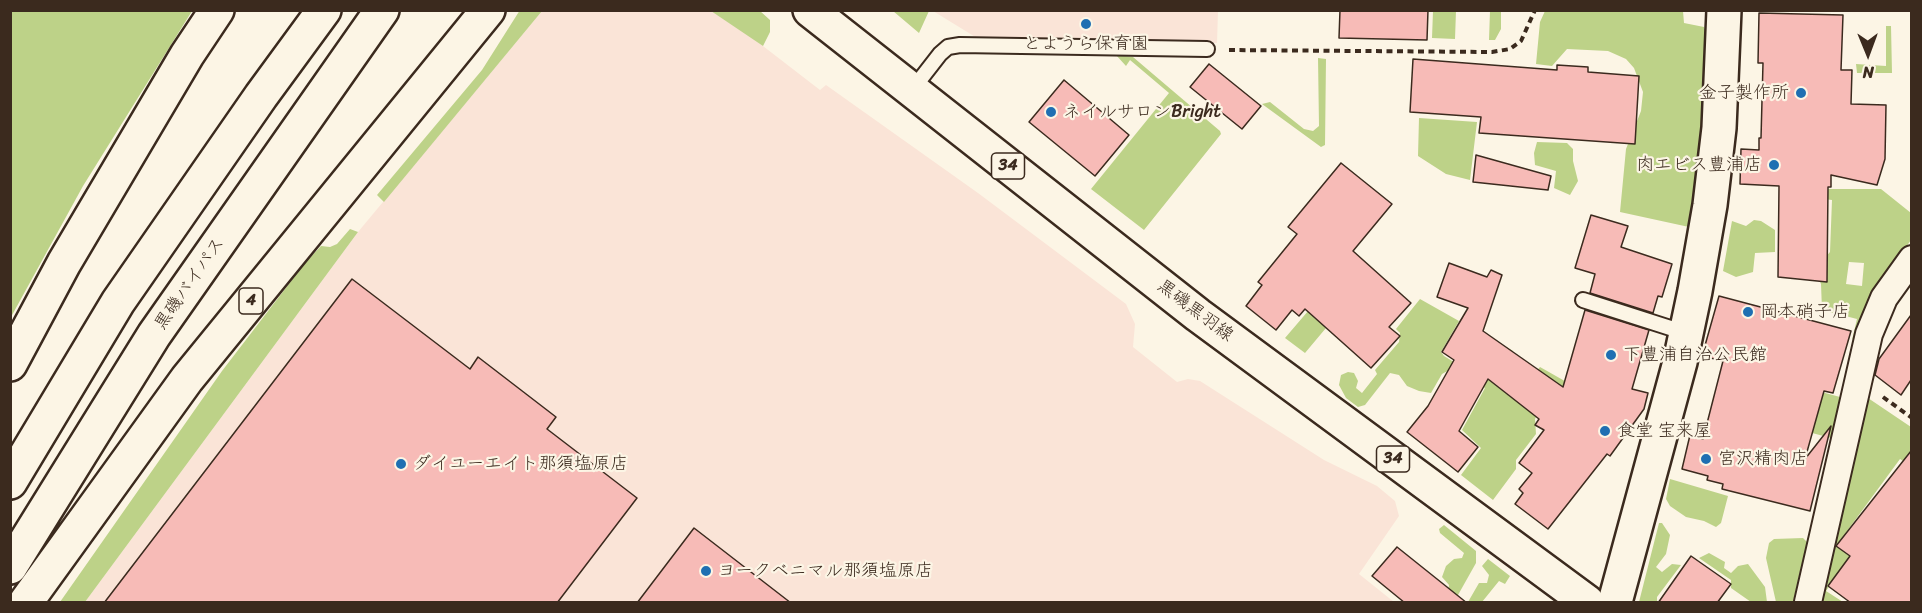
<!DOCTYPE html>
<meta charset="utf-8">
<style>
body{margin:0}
#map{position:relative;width:1922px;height:613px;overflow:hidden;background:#fcf5e5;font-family:Sriracha,sans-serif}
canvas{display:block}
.frame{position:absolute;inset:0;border:12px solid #3b2a1e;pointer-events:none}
.north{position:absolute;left:1838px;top:24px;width:60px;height:60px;-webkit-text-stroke:4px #fcf5e5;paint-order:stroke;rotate:179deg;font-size:16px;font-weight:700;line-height:24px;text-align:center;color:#3b2a1e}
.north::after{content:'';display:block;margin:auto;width:21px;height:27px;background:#3b2a1e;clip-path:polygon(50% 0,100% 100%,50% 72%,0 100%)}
</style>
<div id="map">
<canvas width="1922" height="613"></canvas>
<div class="frame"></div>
<div class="north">N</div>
</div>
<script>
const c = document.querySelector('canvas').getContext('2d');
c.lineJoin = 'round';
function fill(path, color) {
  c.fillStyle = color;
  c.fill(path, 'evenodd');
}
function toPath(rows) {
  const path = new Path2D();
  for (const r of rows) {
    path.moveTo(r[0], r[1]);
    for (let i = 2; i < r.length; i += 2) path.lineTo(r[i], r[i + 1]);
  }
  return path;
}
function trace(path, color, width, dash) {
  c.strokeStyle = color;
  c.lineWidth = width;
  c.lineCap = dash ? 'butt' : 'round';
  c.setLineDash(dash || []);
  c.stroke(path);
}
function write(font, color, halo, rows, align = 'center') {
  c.font = font + ' Sriracha,"Klee One",sans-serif';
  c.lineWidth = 4.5;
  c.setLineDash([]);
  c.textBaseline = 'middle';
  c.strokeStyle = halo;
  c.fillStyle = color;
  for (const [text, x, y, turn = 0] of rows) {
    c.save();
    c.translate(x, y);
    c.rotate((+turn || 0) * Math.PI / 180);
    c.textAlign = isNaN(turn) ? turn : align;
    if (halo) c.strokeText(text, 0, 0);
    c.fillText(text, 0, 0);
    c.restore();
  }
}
const built = toPath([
 [542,11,711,11,750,36,820,90,826,85,978,193,1126,304,1135,324,1133,347,1177,382,1188,379,1200,381,1324,460,1377,486,1395,501,1399,516,1359,574,1394,602,85,602,358,232],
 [933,11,1218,11,1217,43,977,38]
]);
const green = toPath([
 [11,10,192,11,83,186,11,317],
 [520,10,542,11,384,202,377,195,482,70],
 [711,11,760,11,770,20,770,32,763,46],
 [893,11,929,11,919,33],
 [1433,11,1456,11,1455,39,1432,38],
 [1490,11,1501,11,1501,29,1495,40,1489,40],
 [1545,11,1683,11,1684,23,1704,27,1709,42,1701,161,1693,222,1689,227,1620,212,1626,149,1641,111,1643,92,1634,68,1626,59,1608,51,1567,49,1552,66,1536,64,1540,22],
 [1886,26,1891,26,1892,73,1857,73,1856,64,1886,66],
 [1116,55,1133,57,1220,131,1221,134,1144,230,1091,189,1169,93,1130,60,1126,66],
 [1318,58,1326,59,1325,145,1321,147,1262,104,1270,102,1304,129,1313,131,1319,126],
 [1419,118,1477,122,1470,180,1446,174,1418,156],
 [1537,142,1567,143,1573,149,1573,161,1578,181,1570,195,1554,188,1556,171,1535,165,1534,153],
 [1797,189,1881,189,1911,213,1911,240,1876,289,1860,328,1852,340,1857,319,1822,310,1821,284,1815,269,1830,252,1832,200,1798,196],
 [1849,262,1864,263,1862,286,1846,284],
 [1754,220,1761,221,1775,230,1775,252,1755,253,1753,272,1736,277,1723,271,1732,221,1746,226],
 [350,229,358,232,85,602,60,602,222,371,305,263,321,246,330,247,337,244],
 [1350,262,1357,291,1305,353,1285,338],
 [1420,299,1459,321,1441,352,1444,356,1475,375,1499,343,1513,351,1488,379,1513,399,1540,367,1593,397,1544,402,1535,419,1536,434,1516,460,1516,469,1493,500,1461,475,1481,448,1462,430,1485,388,1451,369,1442,374,1431,393,1419,391,1407,386,1399,375,1390,373,1365,405,1358,407,1346,398,1339,385,1341,375,1348,372,1354,373,1358,381,1356,388,1362,393,1377,374,1375,370,1399,342,1400,333,1396,329],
 [1788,383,1840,397,1831,438,1778,424],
 [1868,398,1911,427,1911,466,1900,459,1836,546,1850,556,1826,591,1843,602,1818,602],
 [1670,479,1728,496,1721,523,1716,527,1704,521,1686,517,1670,506,1666,499],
 [1659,523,1662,523,1670,535,1666,554,1656,567,1662,572,1672,564,1681,565,1657,597,1657,602,1639,602],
 [1444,525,1476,551,1476,563,1458,595,1458,602,1448,592,1449,585,1442,577,1446,566,1454,559,1462,558,1464,553,1440,533,1439,529],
 [1803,538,1807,542,1793,602,1776,602,1766,558,1769,543,1774,539],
 [1709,553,1725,562,1724,568,1731,573,1738,566,1748,564,1765,587,1767,602,1751,602,1731,588,1731,580,1699,558],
 [1488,559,1510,576,1505,584,1499,581,1482,602,1468,602,1479,583,1487,583,1489,575,1482,566]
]);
const building = toPath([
 [1340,10,1428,10,1427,40,1339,38,1340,10],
 [1759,13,1843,15,1841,70,1852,70,1851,104,1886,105,1885,159,1877,185,1831,175,1831,187,1828,187,1827,282,1778,277,1779,186,1740,184,1741,149,1759,150,1759,138,1761,138,1763,63,1758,63,1759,13],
 [1413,59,1557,70,1557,65,1588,67,1588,72,1639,76,1635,144,1479,133,1481,117,1410,112,1413,59],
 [1209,64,1261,106,1242,129,1190,87,1209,64],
 [1064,80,1129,135,1095,176,1029,122,1064,80],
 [1476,155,1551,176,1548,190,1473,182,1476,155],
 [1341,163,1392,204,1353,251,1411,303,1389,327,1400,336,1371,368,1305,309,1299,316,1292,310,1276,330,1246,306,1262,285,1258,282,1297,234,1288,227,1341,163],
 [1591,215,1628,226,1621,247,1672,264,1662,297,1658,296,1653,313,1590,293,1595,274,1575,268,1591,215],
 [1449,263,1487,277,1491,270,1502,275,1483,331,1563,387,1585,310,1649,330,1632,389,1648,393,1644,409,1610,456,1607,454,1548,529,1515,504,1523,493,1519,489,1532,473,1519,463,1544,430,1535,425,1539,419,1488,379,1459,431,1478,447,1458,472,1407,432,1428,406,1454,360,1442,352,1468,308,1437,297,1449,263],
 [352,279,470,369,478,357,556,417,547,429,637,498,557,603,104,603,352,279],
 [1719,296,1851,331,1833,393,1824,391,1805,459,1831,426,1810,511,1722,489,1723,484,1707,480,1708,476,1682,469,1690,435,1703,439,1723,361,1702,356,1719,296],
 [1911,315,1911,380,1901,395,1875,375,1879,359,1911,315],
 [1911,451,1911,603,1851,603,1828,586,1850,556,1836,546,1911,451],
 [694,528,791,603,637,603,694,528],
 [1397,547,1467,603,1405,603,1372,576,1397,547],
 [1691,556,1731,584,1717,603,1658,603,1691,556]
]);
const path = toPath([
 [1229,50,1492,52,1510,49,1521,41,1535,10],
 [1883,397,1912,418]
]);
const service = toPath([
 [912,90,940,54,948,47,960,45,1207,49],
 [1583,300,1686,333]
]);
const minor = toPath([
 [1808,602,1869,334,1884,298,1912,259]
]);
const tertiary = toPath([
 [1615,602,1680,362,1695,291,1710,205,1719,128,1724,10]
]);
const primary = toPath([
 [810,10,1198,315,1587,602]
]);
const trunk = toPath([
 [10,364,64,263,187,55,217,10],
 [10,482,118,302,261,96,324,10],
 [10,567,154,335,382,10],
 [26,602,187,379,488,10]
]);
const markers = [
 [1086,24,6,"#1f6fb2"],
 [1801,93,6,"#1f6fb2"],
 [1051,112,6,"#1f6fb2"],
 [1774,165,6,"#1f6fb2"],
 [1748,312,6,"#1f6fb2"],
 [1611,355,6,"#1f6fb2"],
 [1605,431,6,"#1f6fb2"],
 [1706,459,6,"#1f6fb2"],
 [401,464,6,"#1f6fb2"],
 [706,571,6,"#1f6fb2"]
];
const shields = [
 [1008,166,33],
 [251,301,24],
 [1393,459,33]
];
const shieldNames = [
 ["34",1008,166],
 ["4",251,301],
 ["34",1393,459]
];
const poiNames = [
 ["とようら保育園",1086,44,"center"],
 ["金子製作所",1789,93,"right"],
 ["ネイルサロンBright",1063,112],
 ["肉エビス豊浦店",1762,165,"right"],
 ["岡本硝子店",1760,312],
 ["下豊浦自治公民館",1623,355],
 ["食堂 宝来屋",1617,431],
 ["宮沢精肉店",1718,459],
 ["ダイユーエイト那須塩原店",413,464],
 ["ヨークベニマル那須塩原店",718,571]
];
const streetNames = [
 ["黒磯バイパス",190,284,-55],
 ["黒磯黒羽線",1195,311,37]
];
fill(built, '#fae4d7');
fill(green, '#bdd288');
fill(building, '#f7bbb7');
trace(building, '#3b2a1e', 1.5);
trace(service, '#3b2a1e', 18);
trace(minor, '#3b2a1e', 30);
trace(tertiary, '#3b2a1e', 38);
trace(primary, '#3b2a1e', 38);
trace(trunk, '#3b2a1e', 38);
trace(path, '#3b2a1e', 4, [6, 4.5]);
trace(service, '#fcf5e5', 14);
trace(minor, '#fcf5e5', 26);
trace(tertiary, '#fcf5e5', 33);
trace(primary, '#fcf5e5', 33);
trace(trunk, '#fcf5e5', 33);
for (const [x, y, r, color] of markers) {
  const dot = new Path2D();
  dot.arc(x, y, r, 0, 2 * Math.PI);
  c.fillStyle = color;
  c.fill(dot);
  trace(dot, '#fcf5e5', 2);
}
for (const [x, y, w] of shields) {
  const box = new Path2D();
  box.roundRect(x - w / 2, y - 13, w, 26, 4.5);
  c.fillStyle = '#fcf5e5';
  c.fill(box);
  trace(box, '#3b2a1e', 1.5);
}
write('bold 16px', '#3b2a1e', null, shieldNames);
write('18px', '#3b2a1e', '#fcf5e5', poiNames, 'left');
write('18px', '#3b2a1e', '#fcf5e5', streetNames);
</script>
